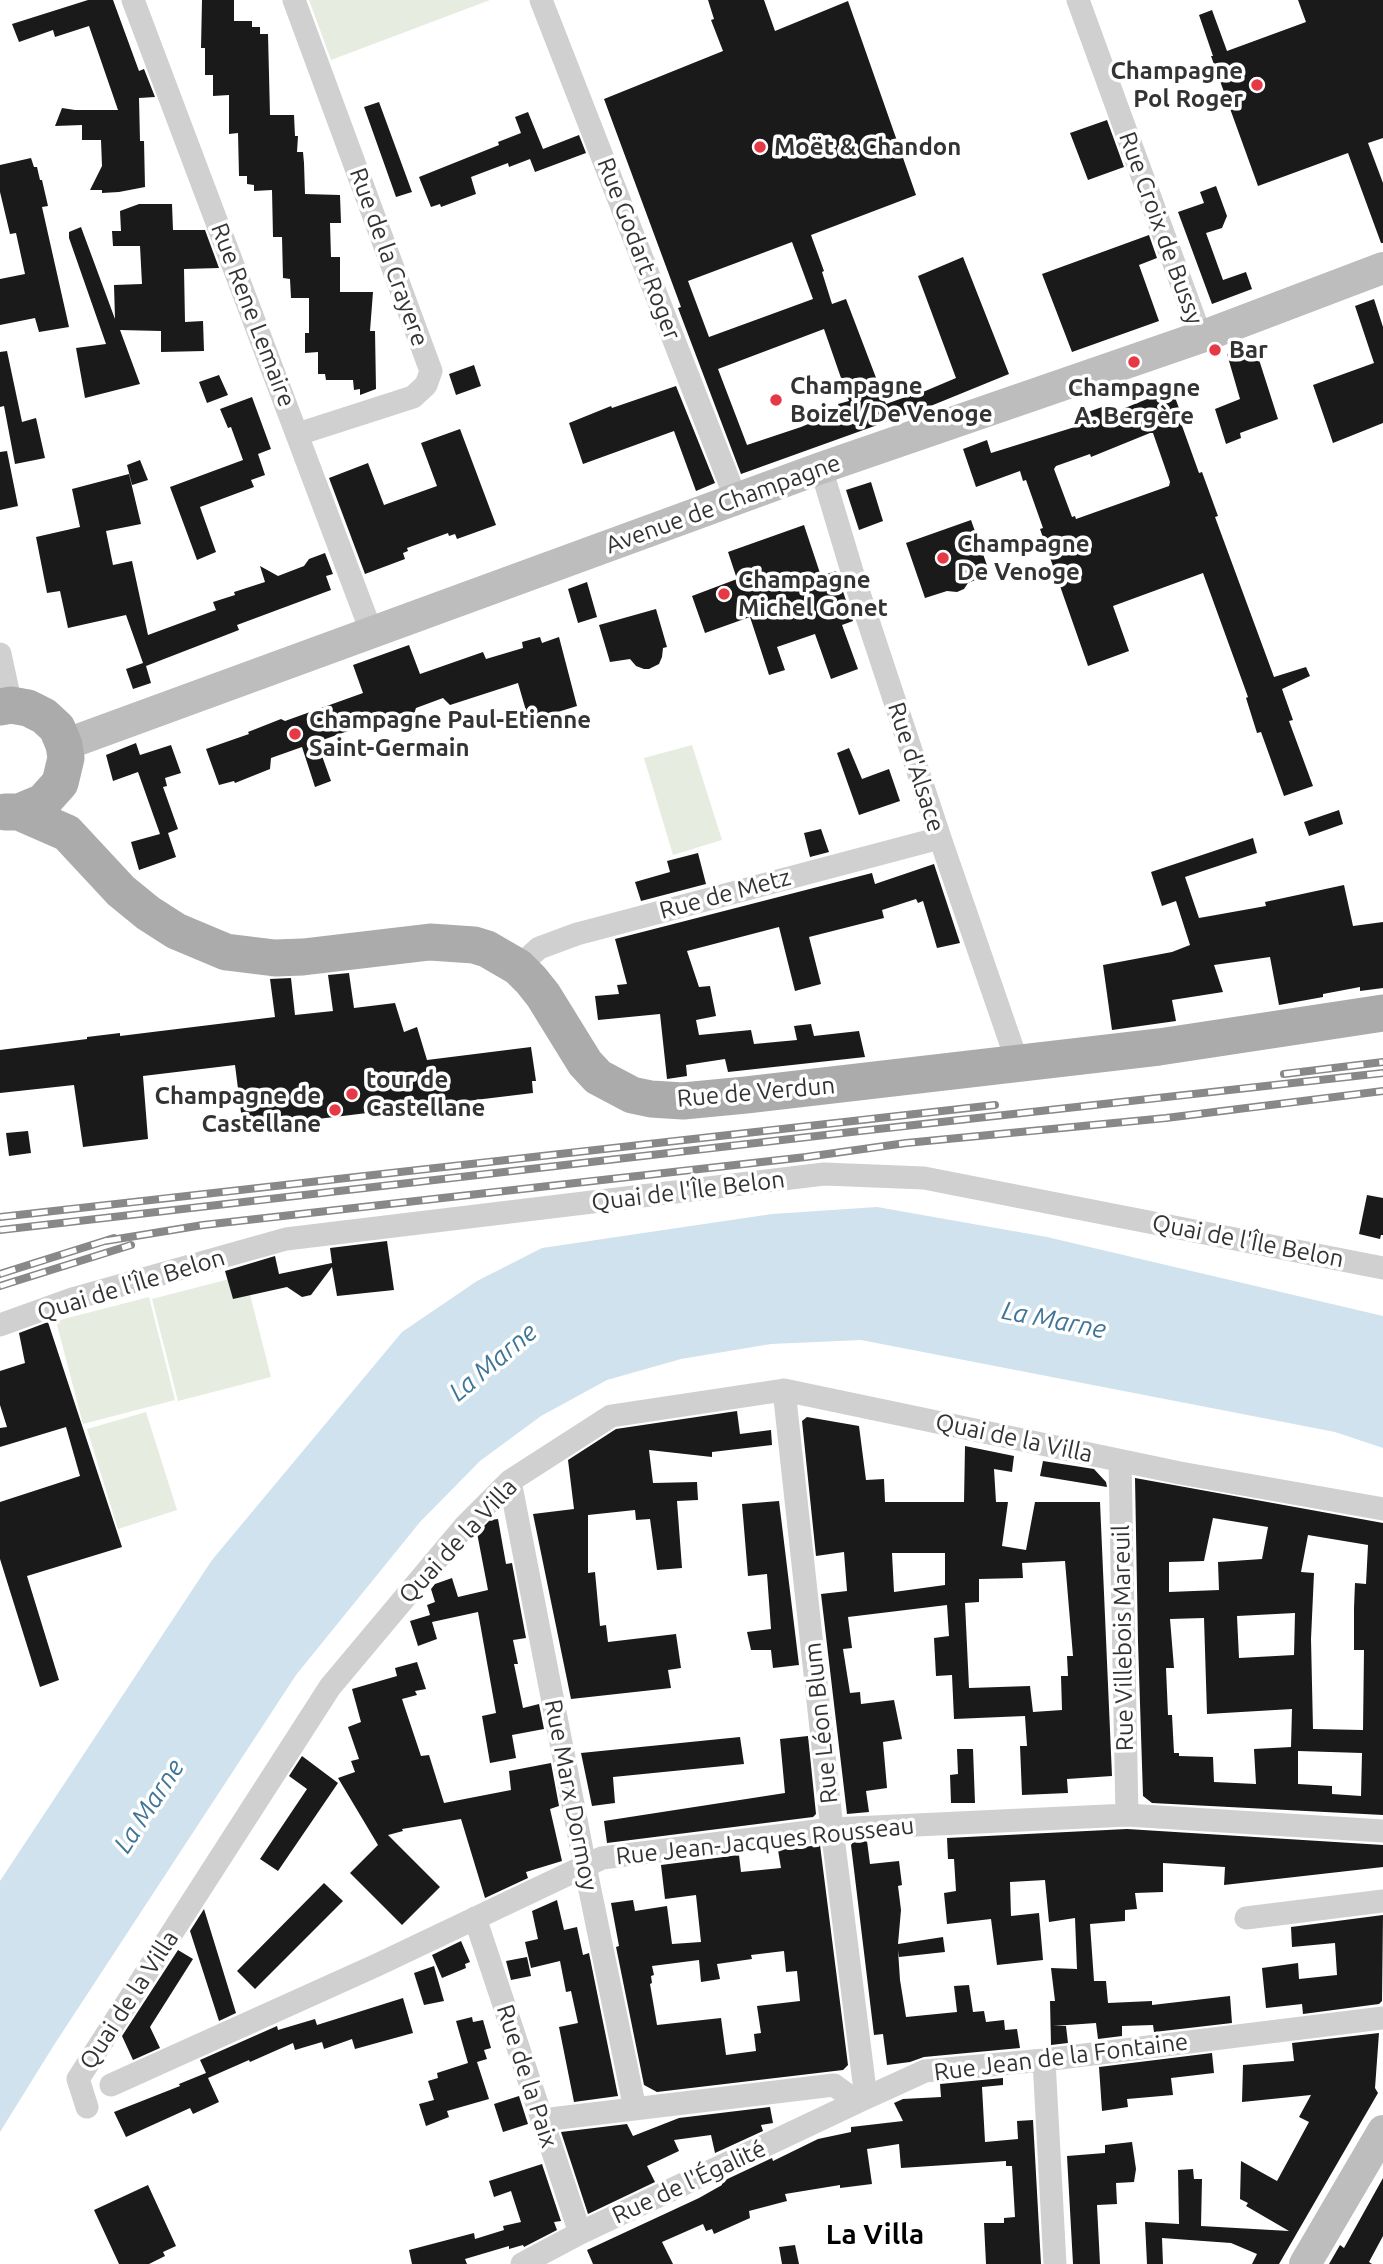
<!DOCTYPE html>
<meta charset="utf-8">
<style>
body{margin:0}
canvas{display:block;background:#fff}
</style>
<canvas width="1383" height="2264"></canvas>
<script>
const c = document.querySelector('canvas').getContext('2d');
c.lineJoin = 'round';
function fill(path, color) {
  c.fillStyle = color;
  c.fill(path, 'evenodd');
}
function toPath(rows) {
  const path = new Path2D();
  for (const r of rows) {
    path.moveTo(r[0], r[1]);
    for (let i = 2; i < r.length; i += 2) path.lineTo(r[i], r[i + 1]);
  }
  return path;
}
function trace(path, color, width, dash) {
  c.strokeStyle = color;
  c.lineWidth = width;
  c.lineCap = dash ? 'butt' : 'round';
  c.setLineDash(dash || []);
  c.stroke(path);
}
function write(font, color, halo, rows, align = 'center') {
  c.font = font + ' Ubuntu,sans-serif';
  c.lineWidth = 7;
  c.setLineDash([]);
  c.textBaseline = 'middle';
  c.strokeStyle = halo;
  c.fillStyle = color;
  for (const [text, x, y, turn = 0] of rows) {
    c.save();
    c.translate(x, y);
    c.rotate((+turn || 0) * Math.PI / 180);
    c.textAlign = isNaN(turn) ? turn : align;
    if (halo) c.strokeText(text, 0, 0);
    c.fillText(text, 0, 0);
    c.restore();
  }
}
const green = toPath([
 [309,0,490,0,331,60],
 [692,745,722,840,673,855,644,758],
 [245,1275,271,1377,178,1401,152,1299],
 [149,1297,175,1400,83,1424,56,1321],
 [146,1412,177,1510,118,1529,87,1429]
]);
const water = toPath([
 [877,1207,1047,1237,1383,1316,1383,1448,1335,1432,861,1340,771,1344,681,1359,607,1380,541,1416,480,1461,420,1522,296,1675,54,2045,0,2132,0,1881,212,1560,402,1332,477,1281,542,1248,772,1214]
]);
const building = toPath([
 [88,0,113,0,139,71,144,69,155,97,139,98,140,141,144,141,145,187,119,192,102,193,102,190,90,190,102,166,101,140,82,140,82,125,55,126,62,108,75,110,118,110,89,26,55,37,53,30,19,42,12,24],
 [202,0,234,0,234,21,252,21,252,27,260,27,260,34,268,34,270,115,294,115,295,136,298,136,297,152,303,152,304,163,305,194,340,195,341,223,330,223,331,257,340,257,340,292,373,292,370,331,375,331,376,389,360,395,360,389,354,390,353,380,326,380,325,374,318,374,318,352,305,353,305,333,309,333,309,298,291,298,290,279,283,278,282,237,273,237,272,190,254,191,254,185,247,184,247,176,239,176,238,133,229,134,229,95,213,96,213,75,205,75,205,48,201,48],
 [708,0,764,0,775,31,848,1,916,195,811,235,824,271,822,272,832,304,846,299,886,404,911,395,911,397,956,378,918,276,963,257,1009,374,933,405,741,474,678,308,681,307,604,99,723,51,711,20,714,19],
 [792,242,813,299,709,337,688,281],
 [824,329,849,401,838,404,840,411,801,427,747,445,718,369],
 [1298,0,1383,0,1383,138,1368,143,1383,183,1383,243,1381,243,1348,153,1258,186,1211,56,1213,56,1199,15,1212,10,1227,51,1306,22],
 [379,102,412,192,396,197,364,107],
 [528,112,543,149,579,135,586,153,535,172,530,159,509,167,508,163,471,177,476,194,441,207,440,204,431,207,419,177,499,145,498,142,521,133,515,117],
 [1107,120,1124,167,1088,180,1070,133],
 [31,158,34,167,37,167,40,180,42,180,48,206,42,207,69,327,39,332,35,318,0,325,0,279,25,274,16,233,10,234,0,192,0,165],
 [1216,186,1227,216,1222,228,1206,233,1223,280,1246,272,1252,289,1212,304,1178,212,1204,203,1200,192],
 [139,204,172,204,173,230,205,230,219,268,184,269,185,322,203,321,204,351,161,352,161,331,120,330,140,384,85,398,76,348,106,344,69,238,69,232,81,227,115,319,114,285,142,284,140,246,113,246,112,231,121,231,120,211],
 [1149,235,1157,258,1139,265,1159,321,1072,352,1042,274],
 [1374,299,1383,327,1383,423,1333,443,1313,385,1374,363,1355,306],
 [1254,344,1278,419,1240,433,1241,438,1226,444,1215,409,1240,399,1227,354],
 [7,351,22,422,36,418,45,458,15,464,4,406,0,407,0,352],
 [474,365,481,386,456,395,449,374],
 [219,375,228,395,207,403,199,382],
 [676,386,715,483,696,491,674,431,583,464,569,423,611,406,612,408],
 [1172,389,1184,422,1181,423,1199,473,1202,472,1218,516,1215,517,1274,677,1306,667,1310,676,1282,689,1293,720,1289,721,1313,786,1284,796,1261,732,1257,733,1246,698,1248,697,1203,573,1113,606,1129,651,1088,666,1040,529,1043,528,1026,480,1023,481,1020,471,976,487,963,449,987,440,991,453,1078,426,1074,417,1102,407,1105,416],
 [1150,433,1153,433,1170,482,1169,486,1076,519,1075,516,1072,517,1054,469,1056,466,1090,454,1091,457],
 [252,397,271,449,258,454,265,475,251,480,254,487,200,507,216,552,197,560,170,487,243,460,231,427,228,428,220,409],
 [460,429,496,525,457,539,455,534,449,536,448,533,407,548,408,551,403,553,405,559,365,574,329,478,368,463,384,505,437,486,421,443],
 [7,451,18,506,0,510,0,452],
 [140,460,148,480,132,485,127,465],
 [129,474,141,524,106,531,113,565,132,561,148,635,216,610,213,602,235,595,234,592,265,582,260,566,278,576,304,566,309,559,325,553,333,574,326,576,331,590,237,625,239,630,146,666,151,683,133,689,126,669,143,663,126,615,68,628,60,591,47,593,36,537,80,527,72,489],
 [871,482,883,521,859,530,846,490],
 [971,520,990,574,968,583,964,589,957,592,947,591,925,598,906,543],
 [804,525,821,576,836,571,853,621,842,625,858,669,831,679,815,634,777,647,785,670,769,675,750,617,705,633,692,596,737,579,728,552],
 [587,582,597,617,578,623,568,589],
 [656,609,667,647,663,648,662,657,659,664,649,669,644,669,636,666,630,659,610,662,599,625],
 [540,637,542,643,559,637,577,706,529,721,518,683,450,705,443,698,416,708,412,720,403,713,393,715,317,742,331,781,315,787,302,747,271,758,270,769,235,783,234,781,219,785,206,749,249,734,248,732,281,719,285,721,363,693,353,665,409,645,420,674,483,652,486,659,523,648,522,642],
 [136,743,140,755,171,745,181,773,165,778,167,786,163,787,178,829,168,833,176,857,139,870,131,842,160,834,138,772,113,781,106,755],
 [849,748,862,779,889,769,900,801,859,815,837,753],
 [1339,810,1343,824,1309,836,1304,822],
 [821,829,829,852,810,857,804,833],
 [1253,838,1257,853,1185,877,1199,918,1266,906,1265,902,1344,885,1353,926,1383,922,1383,988,1360,991,1360,987,1323,994,1323,997,1279,1005,1270,957,1214,965,1223,992,1172,1000,1176,1021,1112,1030,1103,965,1172,952,1190,945,1176,901,1162,906,1151,872],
 [698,853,706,884,641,901,635,882,670,872,667,861],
 [934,864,960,943,937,948,923,901,918,903,916,899,882,910,884,918,809,937,821,984,795,991,779,927,687,951,699,987,710,986,716,1016,696,1020,699,1035,751,1030,754,1044,797,1040,794,1026,811,1024,814,1036,859,1031,865,1057,728,1072,725,1059,686,1065,687,1076,667,1079,660,1014,598,1020,595,996,619,994,617,985,627,984,615,939,872,873,875,884],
 [349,973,354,1008,395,1003,404,1032,417,1027,427,1060,531,1047,536,1081,532,1081,533,1093,243,1128,235,1065,143,1076,148,1139,83,1147,74,1085,0,1093,0,1050,87,1039,87,1037,120,1033,120,1036,275,1017,270,979,291,978,295,1015,333,1011,328,975],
 [28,1131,31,1153,9,1156,6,1133],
 [1367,1195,1383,1198,1383,1235,1381,1235,1380,1239,1359,1234],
 [387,1241,394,1290,337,1296,332,1267,311,1295,302,1297,287,1287,233,1299,225,1271,275,1256,279,1274,332,1263,330,1248],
 [48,1322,122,1547,27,1576,59,1680,40,1687,0,1559,0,1502,80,1476,66,1427,0,1447,0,1428,7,1427,0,1405,0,1371,25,1363,19,1333],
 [737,1411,740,1434,771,1430,772,1445,712,1452,712,1457,649,1450,653,1483,697,1482,698,1500,677,1501,682,1568,657,1570,650,1519,636,1520,635,1510,588,1515,588,1573,595,1572,600,1626,606,1625,608,1642,676,1634,681,1668,668,1670,671,1688,571,1699,533,1514,574,1509,568,1460,616,1429],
 [807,1417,859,1426,866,1480,884,1479,885,1502,964,1502,965,1446,1014,1456,1012,1472,994,1469,996,1502,1008,1502,1002,1546,1026,1550,1035,1502,1100,1502,1112,1776,1067,1779,1068,1793,1022,1795,1020,1746,1027,1746,1025,1716,954,1719,952,1675,936,1676,934,1638,949,1636,947,1605,848,1617,852,1648,843,1649,850,1693,860,1692,861,1704,894,1700,902,1739,883,1742,887,1788,866,1791,869,1812,847,1814,821,1594,847,1591,844,1552,816,1556,802,1421],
 [892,1553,945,1553,945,1585,894,1592],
 [1065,1561,1073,1656,1067,1656,1068,1676,1061,1676,1062,1710,1033,1712,1030,1686,969,1688,965,1603,979,1602,979,1579,1023,1578,1022,1563],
 [1043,1461,1094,1469,1106,1482,1107,1487,1040,1476],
 [1135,1478,1383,1523,1383,1815,1152,1803,1143,1796,1138,1642],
 [1213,1518,1268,1527,1262,1559,1218,1562,1219,1590,1169,1592,1169,1562,1204,1561],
 [1308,1535,1368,1545,1366,1584,1355,1583,1354,1608,1354,1650,1364,1650,1363,1730,1313,1729,1311,1639,1314,1573,1301,1572],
 [1295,1613,1294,1655,1239,1658,1237,1616],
 [1204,1618,1207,1714,1292,1709,1291,1747,1254,1749,1256,1784,1214,1782,1213,1757,1179,1756,1179,1753,1174,1753,1172,1715,1168,1715,1166,1668,1174,1668,1170,1619],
 [1298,1751,1362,1753,1361,1796,1332,1794,1332,1786,1298,1784],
 [779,1501,799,1665,773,1668,771,1650,751,1650,747,1632,771,1629,767,1574,748,1576,742,1504],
 [498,1519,506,1564,512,1563,526,1638,513,1640,518,1664,514,1664,523,1708,539,1704,544,1729,512,1735,516,1758,490,1763,482,1716,496,1713,478,1612,432,1622,437,1639,418,1646,410,1621,430,1615,427,1605,435,1602,431,1589,435,1584,452,1578,458,1597,488,1590,477,1533,490,1520],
 [417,1662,426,1689,415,1691,417,1695,402,1699,421,1756,429,1755,444,1803,511,1790,509,1771,551,1763,559,1806,550,1809,562,1861,526,1872,528,1878,485,1898,461,1819,402,1829,403,1831,388,1835,440,1887,402,1925,350,1873,378,1845,338,1778,355,1772,351,1761,359,1759,348,1727,361,1722,352,1689,397,1676,395,1668],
 [808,1736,816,1814,813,1817,607,1843,604,1821,785,1793,780,1739],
 [740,1737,744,1764,613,1777,615,1803,592,1806,581,1753],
 [957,1749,973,1749,975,1803,951,1803,950,1775,958,1774],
 [302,1756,338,1783,278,1871,260,1859,307,1789,289,1776],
 [1127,1829,1383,1845,1383,1867,1224,1885,1225,1867,1163,1863,1163,1892,1135,1893,1137,1909,1125,1910,1125,1921,1090,1924,1094,1981,1106,1981,1108,2003,1152,2001,1152,2005,1230,1996,1232,2023,1154,2032,1153,2025,1122,2026,1122,2036,1098,2039,1096,2023,1053,2026,1066,2026,1068,2043,1051,2045,1050,2001,1055,2001,1051,1968,1077,1969,1075,1918,1049,1922,1045,1880,1010,1882,1011,1916,1039,1913,1043,1960,997,1965,991,1919,947,1924,944,1893,956,1891,954,1859,948,1859,947,1838],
 [867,1841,870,1864,899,1861,902,1885,898,1886,901,1910,898,1944,943,1937,945,1952,899,1957,898,1950,900,1980,906,2017,957,2012,954,1986,969,1985,973,2012,984,2011,986,2022,1004,2020,1005,2030,1017,2029,1020,2048,924,2057,910,2062,887,2065,883,2034,874,2035,851,1845,853,1842],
 [820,1845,848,2065,843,2070,657,2092,644,2085,616,1947,619,1946,611,1903,633,1900,635,1911,667,1906,672,1944,701,1942,696,1895,665,1899,661,1865,739,1855,741,1872,781,1868,778,1850],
 [784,1951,786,1972,797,1971,800,2001,757,2006,761,2033,754,2034,756,2051,726,2055,721,2018,657,2025,650,1984,652,1983,651,1976,654,1975,652,1966,699,1960,701,1982,720,1979,717,1964,752,1959,751,1955],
 [324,1883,343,1901,255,1989,237,1971],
 [557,1900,564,1930,577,1927,583,1955,589,1953,618,2096,574,2102,559,2027,578,2023,571,1991,566,1992,560,1961,531,1968,525,1942,538,1939,532,1911],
 [204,1909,236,2013,219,2021,190,1931],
 [1383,1915,1382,2001,1379,2004,1303,2014,1302,2004,1266,2008,1262,1968,1298,1963,1299,1979,1337,1975,1335,1943,1292,1947,1291,1927],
 [461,1941,470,1962,465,1964,466,1968,442,1978,432,1955],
 [178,1950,193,1959,150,2027,160,2048,133,2060,122,2036],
 [527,1957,531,1976,511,1980,506,1961],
 [434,1966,444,2001,424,2005,414,1973],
 [403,1998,413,2033,355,2049,352,2039,324,2049,322,2042,295,2050,293,2043,250,2062,249,2060,208,2078,219,2102,193,2114,190,2108,126,2137,114,2112,180,2086,179,2084,206,2073,200,2060,277,2026,278,2030,315,2019,317,2025],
 [472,2017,473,2022,483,2020,491,2048,484,2050,487,2059,477,2062,489,2099,447,2111,449,2117,426,2126,419,2104,434,2100,428,2081,438,2078,437,2073,468,2063,456,2021],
 [1379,2033,1375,2088,1378,2093,1279,2264,1252,2264,1257,2254,1231,2243,1162,2238,1163,2264,1147,2264,1145,2222,1179,2224,1178,2170,1193,2169,1194,2179,1202,2179,1201,2226,1289,2231,1246,2206,1248,2203,1240,2199,1241,2161,1277,2181,1309,2122,1299,2117,1311,2095,1242,2102,1243,2065,1294,2061,1292,2043],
 [1212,2053,1214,2073,1171,2078,1173,2095,1127,2099,1128,2107,1102,2111,1099,2067],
 [1003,2078,1003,2085,982,2087,985,2142,1018,2139,1017,2121,1033,2120,1041,2264,986,2264,984,2223,1004,2223,1004,2218,1015,2217,1012,2166,1006,2166,1006,2161,901,2168,899,2144,867,2149,872,2184,840,2188,840,2185,785,2194,787,2201,749,2211,750,2218,714,2234,712,2229,706,2231,703,2224,662,2242,673,2264,593,2264,587,2250,699,2198,722,2185,721,2182,772,2158,773,2161,818,2139,851,2132,851,2127,903,2121,894,2103,903,2099,941,2097,940,2084],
 [519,2096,528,2124,503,2132,494,2104],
 [770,2107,773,2123,761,2125,763,2131,715,2153,711,2135,674,2140,679,2151,647,2166,655,2182,588,2214,561,2132,627,2124,633,2136,679,2118],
 [1132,2142,1136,2169,1134,2182,1116,2183,1117,2204,1097,2205,1100,2264,1073,2264,1067,2156,1105,2153,1105,2145],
 [542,2164,561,2221,554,2222,557,2230,524,2247,523,2245,509,2249,509,2246,465,2259,467,2264,412,2264,409,2250,474,2233,475,2239,504,2230,503,2226,521,2222,511,2191,494,2197,489,2181],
 [1383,2178,1383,2236,1369,2262,1372,2264,1329,2264,1340,2245,1344,2248],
 [148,2185,176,2246,163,2252,165,2256,149,2264,119,2264,94,2210],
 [795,2245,799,2264,782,2264,779,2247]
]);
const street = toPath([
 [133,0,371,631],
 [294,0,431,371,426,385,413,397,298,434],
 [541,0,736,499],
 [1078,0,1201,337],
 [821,468,854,578,940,838,1018,1064],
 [0,654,11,705],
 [518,967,539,948,577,934,940,838],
 [0,1325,72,1299,286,1239,824,1174,924,1178,1383,1268],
 [784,1390,832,1829,866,2098],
 [1120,1461,1127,1815],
 [510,1481,585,1866,635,2109],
 [475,1918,580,2233],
 [1246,1918,1383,1901],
 [1044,2060,1055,2264],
 [111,2085,377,1965,602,1858,832,1829,1127,1815,1383,1831],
 [87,2107,78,2079,330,1687,465,1526,510,1481,611,1416,784,1390,1180,1473,1383,1509],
 [542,2120,834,2085,857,2102,925,2071,1044,2060,1383,2018],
 [522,2264,580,2233,857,2102]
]);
const secondary = toPath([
 [64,745,821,468,1201,337,1383,268],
 [1305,2264,1383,2131]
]);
const primary = toPath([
 [0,707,11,705,28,708,44,716,57,728,64,745,66,758,60,783,43,802,19,812,5,812],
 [19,812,67,833,121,891,148,913,176,931,226,952,275,958,303,957,430,942,474,945,487,949,518,967,531,980,543,995,585,1063,598,1077,632,1095,651,1099,683,1101,746,1095,1159,1047,1383,1013]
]);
const rail = toPath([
 [1284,1074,1383,1062],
 [0,1217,995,1105],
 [0,1230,860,1131,1383,1073],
 [105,1241,203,1225,806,1157,906,1143,1166,1118,1383,1091],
 [0,1274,114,1238],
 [0,1286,131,1245]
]);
const markers = [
 [1257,85,7,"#e63946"],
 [760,147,7,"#e63946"],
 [1215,350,7,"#e63946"],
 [1134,362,7,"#e63946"],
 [776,400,7,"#e63946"],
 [943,558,7,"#e63946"],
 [724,594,7,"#e63946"],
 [295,734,7,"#e63946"],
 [352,1094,7,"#e63946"],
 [335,1110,7,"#e63946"]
];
const poiNames = [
 ["Champagne",1243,71,"right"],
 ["Pol Roger",1243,99,"right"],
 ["Moёt & Chandon",774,147],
 ["Bar",1229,350],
 ["Champagne",790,386],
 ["Boizel/De Venoge",790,414],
 ["Champagne",1134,388,"center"],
 ["A. Bergère",1134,416,"center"],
 ["Champagne",957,544],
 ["De Venoge",957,572],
 ["Champagne",738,580],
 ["Michel Gonet",738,608],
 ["Champagne Paul-Etienne",309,720],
 ["Saint-Germain",309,748],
 ["tour de",366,1080],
 ["Castellane",366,1108],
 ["Champagne de",321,1096,"right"],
 ["Castellane",321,1124,"right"]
];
const streetNames = [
 ["Rue Croix de Bussy",1161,228,70],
 ["Rue Godart Roger",639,249,69],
 ["Rue de la Crayere",389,257,70],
 ["Rue Rene Lemaire",253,315,69],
 ["Avenue de Champagne",723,504,-20],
 ["Rue d'Alsace",916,767,72],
 ["Rue de Metz",725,894,-15],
 ["Rue de Verdun",756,1092,-5],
 ["Quai de l'Île Belon",688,1191,-7],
 ["Quai de l'Île Belon",1248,1241,11],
 ["Quai de l'Île Belon",131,1285,-17],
 ["Quai de la Villa",1014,1438,12],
 ["Quai de la Villa",458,1541,-47],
 ["Rue Villebois Mareuil",1123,1638,-91],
 ["Rue Léon Blum",821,1723,-96],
 ["Rue Marx Dormoy",571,1795,79],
 ["Rue Jean-Jacques Rousseau",765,1841,-6],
 ["Quai de la Villa",129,2000,-57],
 ["Rue Jean de la Fontaine",1061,2057,-7],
 ["Rue de la Paix",527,2076,72],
 ["Rue de l'Égalité",689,2182,-25]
];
const waterNames = [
 ["La Marne",1054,1320,11],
 ["La Marne",493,1362,-40],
 ["La Marne",149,1806,-57]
];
const quarterNames = [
 ["La Villa",875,2235]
];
fill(green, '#e6ecdf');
fill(water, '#cfe2ee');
fill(building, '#1a1a1a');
trace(street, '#d0d0d0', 23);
trace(secondary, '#bdbdbd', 32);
trace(primary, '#ababab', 37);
trace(rail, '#888', 8);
trace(rail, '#fff', 5, [16]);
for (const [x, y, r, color] of markers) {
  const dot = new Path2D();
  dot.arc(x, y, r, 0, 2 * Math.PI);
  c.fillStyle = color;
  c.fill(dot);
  trace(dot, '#fff', 2.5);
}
write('bold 24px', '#333', '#fff', poiNames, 'left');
write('24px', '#333', '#fff', streetNames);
write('italic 26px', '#3f7597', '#fff', waterNames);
write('bold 28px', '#000', '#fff', quarterNames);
</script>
